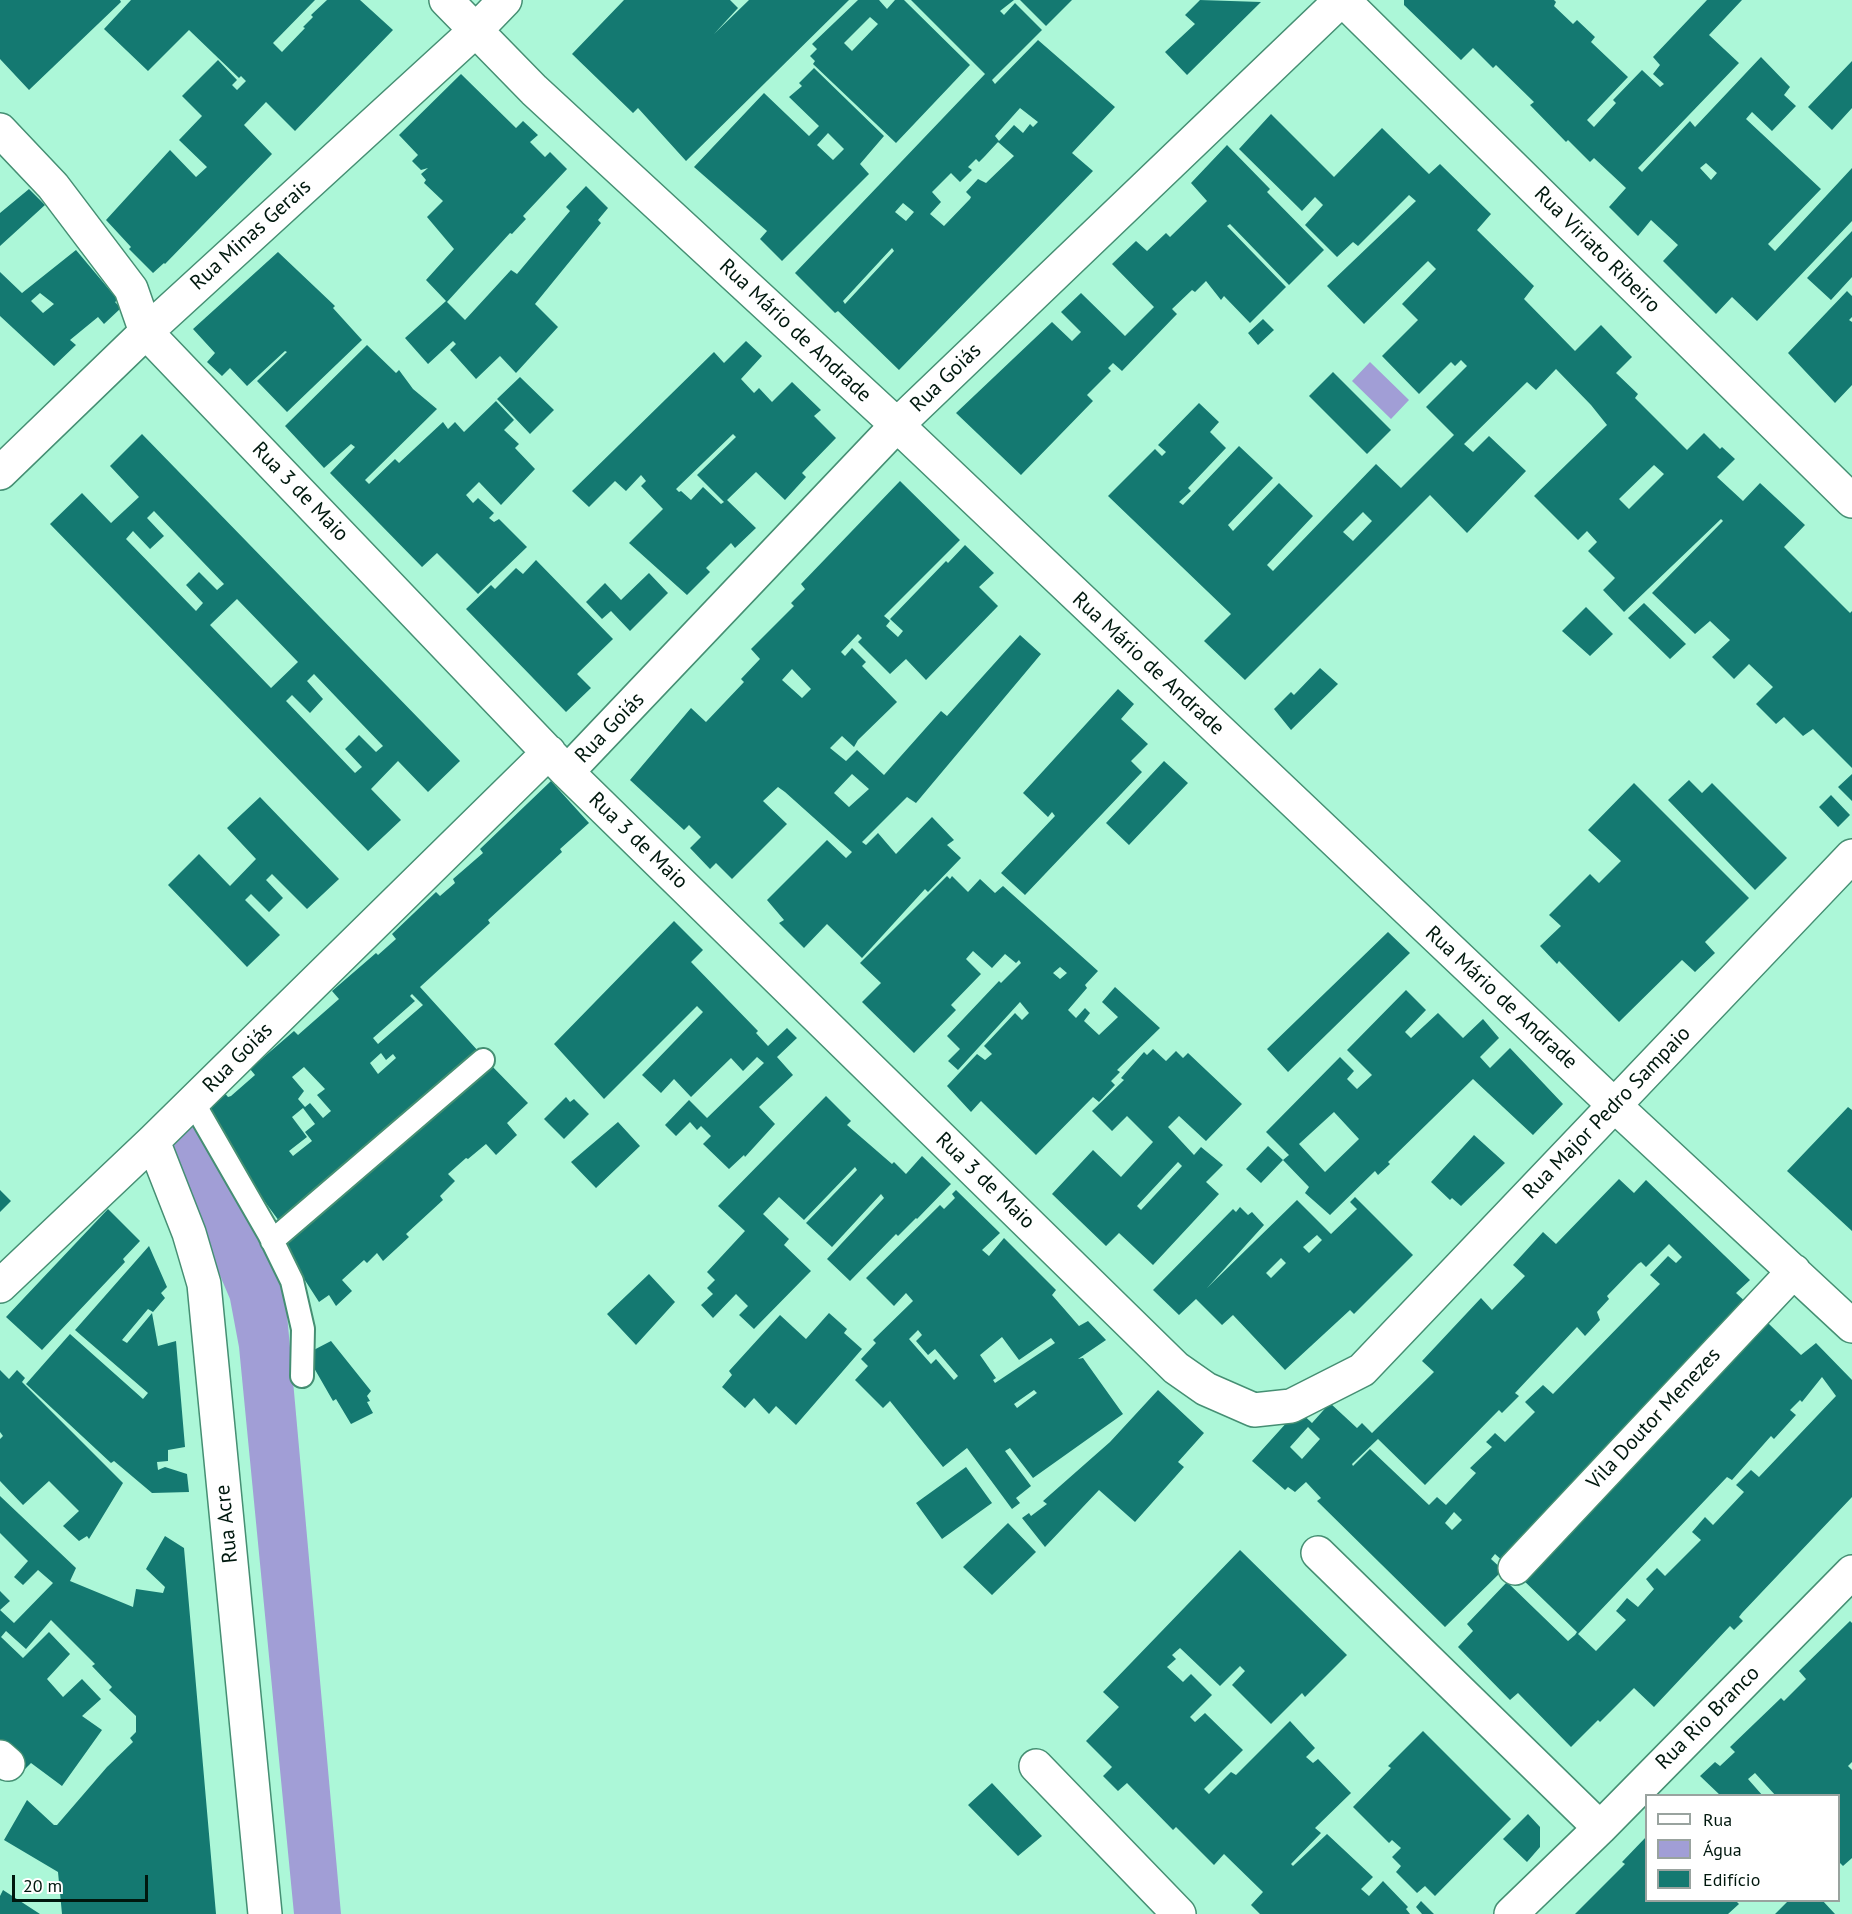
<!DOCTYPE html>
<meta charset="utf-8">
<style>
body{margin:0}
#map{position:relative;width:1852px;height:1914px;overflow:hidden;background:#acf7d8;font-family:"PT Sans",sans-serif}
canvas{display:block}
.legend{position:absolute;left:1645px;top:1794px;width:195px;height:108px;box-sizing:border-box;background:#fff;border:2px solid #99a39f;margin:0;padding:8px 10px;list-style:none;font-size:18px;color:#00180e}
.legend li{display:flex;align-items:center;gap:12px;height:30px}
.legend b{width:30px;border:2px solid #99a39f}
.scale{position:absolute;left:12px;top:1875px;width:136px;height:27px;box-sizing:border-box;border:3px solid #00180e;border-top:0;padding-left:8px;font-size:18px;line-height:21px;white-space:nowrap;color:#00180e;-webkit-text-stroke:4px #fff;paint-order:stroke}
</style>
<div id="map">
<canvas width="1852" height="1914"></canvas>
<ul class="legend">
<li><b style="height:8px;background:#fff"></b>Rua</li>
<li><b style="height:16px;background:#a19ed6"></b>Água</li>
<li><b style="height:16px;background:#147971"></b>Edifício</li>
</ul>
<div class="scale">20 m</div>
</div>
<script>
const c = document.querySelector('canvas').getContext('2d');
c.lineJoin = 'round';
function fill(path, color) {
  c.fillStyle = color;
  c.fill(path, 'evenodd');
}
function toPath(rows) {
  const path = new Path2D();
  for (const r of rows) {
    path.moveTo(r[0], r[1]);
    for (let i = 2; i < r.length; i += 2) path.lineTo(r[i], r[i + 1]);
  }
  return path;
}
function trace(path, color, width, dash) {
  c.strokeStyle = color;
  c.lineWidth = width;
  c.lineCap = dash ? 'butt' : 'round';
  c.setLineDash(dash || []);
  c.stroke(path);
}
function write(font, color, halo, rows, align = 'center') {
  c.font = font + ' "PT Sans",sans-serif';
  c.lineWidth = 5;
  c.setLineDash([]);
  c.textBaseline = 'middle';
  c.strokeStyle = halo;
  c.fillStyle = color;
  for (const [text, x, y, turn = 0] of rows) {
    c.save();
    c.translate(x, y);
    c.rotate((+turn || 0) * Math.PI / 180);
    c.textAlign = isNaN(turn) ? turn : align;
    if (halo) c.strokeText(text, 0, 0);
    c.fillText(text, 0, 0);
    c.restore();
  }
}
const water = toPath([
 [1370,362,1409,400,1391,419,1352,381],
 [199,1121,278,1276,287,1314,341,1914,294,1914,239,1347,230,1299,166,1148]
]);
const building = toPath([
 [0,0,120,0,121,2,29,90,0,59],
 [131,0,315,0,273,43,282,52,305,28,303,27,313,17,311,15,327,0,360,0,393,30,295,131,266,102,244,125,272,154,165,264,164,263,153,273,129,249,131,247,106,220,170,150,196,177,207,167,179,140,202,116,182,96,218,60,237,80,232,85,237,90,246,81,241,76,239,78,189,30,148,71,104,29],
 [624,0,730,0,738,8,714,34,749,0,849,0,686,161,638,108,633,113,572,54],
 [858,0,879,0,887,9,895,0,904,0,970,65,896,143,813,64,815,61,810,56,817,49,812,44],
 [870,17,878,24,852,51,844,43],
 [911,0,1014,0,1000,11,1004,15,1015,3,1042,30,992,80,995,84,1038,40,1115,107,1072,153,1093,171,899,370,838,311,835,313,795,273,985,74],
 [1020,108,1038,122,1033,127,1030,124,1023,133,1014,125,1000,140,998,142,1014,156,986,183,978,179,966,192,971,197,970,199,944,226,930,214,941,202,932,192,951,173,960,182,972,170,968,167,976,159,979,162,985,156,997,143,999,141,995,136],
 [903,203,914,212,906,221,895,212],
 [892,248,894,251,845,304,843,301],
 [1020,0,1072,0,1046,26],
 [1200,0,1261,2,1187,75,1165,52,1195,24,1185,15],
 [1404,0,1554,0,1556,2,1554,6,1573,24,1577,20,1595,37,1591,42,1628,77,1587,120,1594,127,1616,103,1613,100,1642,70,1660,87,1664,84,1653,74,1660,65,1653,57,1707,0,1742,0,1709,35,1739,63,1638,168,1642,172,1690,121,1695,127,1761,57,1790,87,1784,95,1796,106,1772,131,1752,112,1746,119,1821,189,1768,244,1775,251,1852,168,1852,221,1757,321,1732,297,1716,314,1663,261,1678,245,1651,220,1638,236,1609,207,1626,188,1594,158,1590,162,1568,140,1566,142,1530,105,1534,102,1496,65,1493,68,1473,48,1461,60,1404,5],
 [1706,163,1717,173,1711,180,1700,168],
 [1852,61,1852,108,1832,130,1808,107],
 [814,68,884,136,860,164,869,174,782,261,760,239,767,231,694,167,764,93,809,136,819,126,789,97,802,86,799,83],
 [828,133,844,149,833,160,817,145],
 [461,74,516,128,523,121,538,135,530,142,545,157,550,152,567,169,523,216,526,219,512,234,510,233,447,302,465,320,511,270,517,274,570,211,566,207,586,186,608,208,598,220,601,223,535,304,558,327,516,373,500,356,476,379,450,350,456,344,453,341,428,364,405,338,446,301,426,280,454,249,427,217,443,201,424,183,426,180,421,174,428,168,421,170,412,161,418,155,399,135],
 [1271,114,1334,177,1382,128,1429,174,1440,164,1491,214,1477,230,1534,286,1524,299,1575,351,1601,325,1632,357,1616,373,1638,394,1635,398,1687,450,1704,433,1720,449,1722,447,1735,459,1717,477,1743,501,1760,483,1805,525,1784,547,1850,613,1852,611,1852,768,1813,729,1803,736,1784,717,1776,724,1756,704,1773,687,1749,664,1734,679,1712,657,1730,640,1710,621,1695,634,1652,593,1723,521,1721,519,1624,612,1603,590,1615,578,1588,551,1597,542,1587,531,1578,540,1534,496,1607,425,1591,405,1556,369,1536,390,1527,382,1464,444,1473,452,1489,436,1526,471,1467,533,1430,495,1245,680,1204,641,1231,614,1108,496,1155,449,1162,456,1166,452,1158,445,1199,403,1219,422,1210,432,1226,448,1188,488,1191,491,1179,502,1183,505,1239,446,1273,478,1228,525,1233,531,1279,483,1313,516,1267,565,1273,571,1376,464,1401,488,1454,435,1426,407,1467,366,1461,360,1455,366,1451,362,1419,394,1382,356,1418,320,1402,304,1436,269,1428,261,1364,324,1327,286,1416,201,1409,195,1358,246,1353,242,1337,257,1305,225,1323,205,1315,197,1302,211,1239,149],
 [1654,465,1664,474,1629,509,1619,499],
 [1363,512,1372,521,1353,541,1343,532],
 [1227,145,1270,189,1267,192,1324,250,1289,285,1230,224,1227,226,1286,287,1250,323,1224,296,1221,300,1206,281,1195,292,1192,290,1172,309,1177,314,1122,371,1113,363,1108,368,1111,371,1087,395,1093,401,1021,475,956,413,1052,322,1072,341,1081,332,1061,312,1081,293,1125,336,1154,307,1112,264,1136,241,1147,251,1166,233,1170,237,1207,201,1191,183],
 [29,189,45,205,0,246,0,213],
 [1852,231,1852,277,1831,300,1807,278],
 [76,250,118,300,115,302,121,308,104,324,98,317,70,340,76,345,54,366,0,316,0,272,22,293],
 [40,293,54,304,43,313,31,301],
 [278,252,335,306,333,308,362,340,287,412,257,381,287,352,285,351,247,386,230,368,222,376,207,362,215,353,193,329],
 [1847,291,1852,296,1852,317,1849,320,1852,322,1852,385,1835,403,1788,353],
 [1263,319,1274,330,1258,345,1248,333],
 [746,341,762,356,741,379,754,393,759,388,772,402,792,382,821,410,814,416,836,438,802,473,806,477,785,500,756,472,727,500,756,528,735,548,731,543,706,568,710,572,687,595,629,543,663,509,641,486,646,481,641,475,626,491,615,481,589,507,572,491,714,352,724,363],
 [733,434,736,437,697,475,724,502,721,504,703,487,691,500,681,491,679,492,676,489],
 [367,345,396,373,399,370,413,389,437,409,365,480,369,484,395,459,399,463,443,422,448,429,455,422,464,432,496,401,514,420,504,430,519,444,515,448,535,469,501,505,479,482,466,495,473,503,478,498,494,513,489,518,494,522,499,519,527,547,478,594,437,553,422,567,330,473,355,447,351,444,324,468,285,426],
 [1333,372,1391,430,1367,454,1309,396],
 [520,377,554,410,530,434,497,399],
 [142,434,460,761,428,792,398,761,371,789,401,820,368,851,50,524,82,493,111,523,139,497,110,466],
 [154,511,224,584,217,590,199,572,186,585,203,603,196,611,126,539,133,531,150,549,164,536,147,518],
 [237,599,298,662,271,688,210,625],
 [314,674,383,746,376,752,359,735,345,749,362,767,355,773,286,701,292,695,310,713,323,699,307,681],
 [900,481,960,540,884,616,890,621,886,626,898,637,903,631,890,619,946,561,948,563,965,545,994,573,979,587,998,606,926,680,906,659,890,674,858,642,862,638,858,634,841,652,845,656,852,648,866,662,862,666,897,702,858,740,854,747,842,736,830,748,846,761,857,750,884,775,941,711,947,716,1020,635,1041,654,916,803,907,797,862,842,866,845,878,833,896,854,932,817,954,840,947,845,961,858,928,892,925,889,862,958,827,924,804,948,779,923,784,920,767,900,827,840,846,858,852,852,785,792,778,787,763,801,787,824,732,879,716,863,710,869,690,848,701,837,689,825,684,830,630,780,691,708,706,722,744,682,741,679,760,659,751,649,794,606,791,603,805,589,801,584],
 [792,669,811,689,802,698,782,680],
 [852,774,869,789,849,807,834,793],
 [536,560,613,639,577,674,591,688,566,712,466,609,491,585,495,589,516,568,523,574],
 [649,573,668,593,630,631,611,611,602,619,586,602,605,583,621,600],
 [1644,603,1686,644,1670,659,1628,618],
 [1586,607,1613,634,1590,656,1562,631],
 [1320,668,1338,684,1291,730,1274,709,1291,692,1294,695],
 [1118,689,1134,704,1121,719,1148,744,1131,761,1142,772,1025,895,1001,873,1055,816,1052,812,1048,817,1023,793],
 [1164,761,1188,783,1129,845,1106,823],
 [1852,774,1852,801,1838,787],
 [1689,780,1702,793,1712,783,1787,858,1755,890,1668,800],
 [551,781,589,823,560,849,562,852,488,920,490,923,420,987,479,1052,282,1225,237,1164,241,1161,206,1110,224,1092,228,1097,231,1096,255,1075,250,1069,294,1031,298,1035,339,999,332,991,376,953,378,955,396,939,392,934,436,892,440,896,455,883,453,879,483,853,480,849],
 [412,994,423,1005,378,1044,373,1038,415,1001,410,996],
 [381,1053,386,1060,393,1054,396,1058,378,1074,370,1063],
 [304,1067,325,1089,317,1095,331,1111,323,1118,310,1103,305,1107,298,1099,304,1091,292,1077],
 [303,1108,315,1124,305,1132,312,1141,293,1156,289,1151,307,1137,292,1117],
 [1634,783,1749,898,1705,942,1715,953,1695,972,1682,960,1619,1022,1559,961,1557,964,1540,946,1561,926,1549,915,1590,874,1599,883,1621,861,1588,830],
 [1831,795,1850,815,1838,827,1819,807],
 [260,797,339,879,307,909,272,874,266,880,283,898,269,912,251,894,245,900,280,935,247,967,168,885,199,854,230,886,256,859,227,828],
 [947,876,950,879,952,876,968,892,980,879,995,893,1003,886,1098,971,1085,985,1087,988,1068,1010,1076,1018,1085,1008,1090,1013,1084,1021,1099,1035,1118,1017,1102,1002,1115,987,1160,1028,1117,1070,1120,1072,1111,1081,1115,1085,1099,1102,1093,1097,1036,1155,983,1103,981,1101,971,1112,947,1086,977,1054,985,1060,992,1054,984,1046,1015,1013,1022,1020,1029,1013,1020,1002,958,1070,948,1061,960,1049,947,1036,999,981,1001,983,1021,963,1019,960,1016,963,1005,954,992,968,973,951,966,959,981,974,951,1005,956,1010,914,1053,862,1002,881,983,860,963],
 [1060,967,1067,973,1060,979,1053,973],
 [674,921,703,950,691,962,758,1031,756,1033,768,1046,787,1028,797,1038,777,1057,793,1075,759,1107,775,1124,745,1157,744,1155,729,1169,703,1144,711,1136,701,1126,697,1130,690,1122,676,1136,665,1125,689,1100,707,1118,764,1063,757,1057,743,1071,731,1058,691,1097,674,1079,661,1093,642,1075,703,1012,697,1006,604,1099,554,1044],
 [1388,932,1410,953,1288,1072,1267,1049],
 [1406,990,1426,1010,1405,1032,1411,1038,1438,1013,1463,1038,1483,1019,1499,1038,1480,1057,1490,1068,1510,1048,1563,1104,1533,1135,1473,1079,1388,1162,1390,1164,1378,1175,1375,1171,1330,1215,1305,1193,1309,1187,1283,1160,1289,1155,1266,1132,1340,1057,1354,1071,1347,1079,1357,1089,1372,1075,1347,1050],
 [1334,1112,1359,1139,1325,1172,1299,1144],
 [1153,1049,1166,1061,1176,1051,1183,1058,1188,1053,1242,1104,1206,1141,1179,1116,1168,1127,1194,1155,1201,1147,1223,1165,1206,1182,1219,1194,1153,1265,1119,1233,1106,1246,1052,1194,1093,1150,1121,1177,1153,1142,1127,1116,1112,1131,1092,1111,1124,1080,1121,1078,1144,1052,1147,1055],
 [1178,1162,1182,1166,1141,1210,1137,1206],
 [488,1062,528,1103,507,1123,517,1135,496,1155,486,1144,468,1159,466,1158,448,1174,455,1181,440,1196,443,1200,406,1234,409,1237,383,1261,377,1253,367,1263,364,1260,342,1280,352,1291,336,1306,329,1295,319,1302,299,1271,279,1247],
 [826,1096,851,1121,847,1125,892,1164,894,1162,906,1174,922,1156,951,1184,917,1219,916,1218,898,1236,896,1234,850,1281,827,1259,884,1198,881,1194,832,1247,806,1223,857,1170,855,1167,804,1220,779,1197,763,1214,789,1239,784,1245,811,1271,754,1329,739,1315,748,1306,736,1294,713,1318,701,1305,713,1294,707,1288,715,1280,707,1272,745,1231,718,1206],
 [566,1097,570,1102,574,1099,589,1114,564,1139,544,1119],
 [1848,1107,1852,1110,1852,1231,1787,1171],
 [618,1122,640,1146,596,1188,571,1162],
 [1474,1135,1505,1163,1461,1206,1452,1198,1450,1200,1431,1182],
 [1268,1146,1283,1160,1261,1183,1246,1169],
 [1619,1179,1634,1193,1646,1180,1750,1280,1736,1293,1750,1306,1505,1563,1495,1554,1491,1559,1503,1570,1445,1627,1317,1501,1321,1498,1306,1482,1295,1492,1288,1487,1285,1490,1252,1461,1298,1410,1312,1423,1330,1403,1357,1428,1362,1423,1372,1433,1434,1372,1422,1361,1481,1298,1492,1310,1525,1276,1513,1265,1543,1232,1556,1244],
 [1669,1244,1682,1257,1676,1263,1668,1256,1650,1275,1660,1284,1553,1394,1543,1385,1525,1402,1535,1412,1505,1442,1495,1433,1486,1442,1492,1447,1470,1468,1476,1473,1446,1505,1437,1497,1429,1505,1370,1449,1353,1466,1352,1464,1378,1439,1425,1485,1499,1410,1502,1413,1519,1396,1515,1393,1577,1327,1585,1336,1600,1320,1597,1312,1609,1299,1607,1296,1638,1264,1641,1262,1646,1267],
 [1308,1427,1320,1439,1302,1459,1290,1447],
 [1454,1512,1462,1520,1452,1530,1445,1523],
 [0,1190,11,1201,0,1212],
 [956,1190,1000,1233,982,1250,989,1256,1004,1238,1056,1290,1052,1295,1079,1326,1088,1321,1106,1340,1078,1359,1083,1358,1123,1414,1033,1478,1010,1448,1005,1451,1031,1486,1016,1498,1020,1503,1012,1509,967,1448,943,1467,890,1401,883,1408,855,1380,868,1366,861,1359,876,1343,873,1340,913,1301,906,1293,894,1306,866,1278,940,1205,944,1209,955,1198,952,1194],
 [918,1330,922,1335,916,1341,928,1355,935,1349,958,1376,954,1380,936,1359,931,1364,909,1339],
 [1002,1337,1019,1360,1051,1338,1055,1343,995,1383,993,1380,996,1378,980,1355],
 [1034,1390,1037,1393,1017,1408,1014,1404],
 [1355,1197,1413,1255,1354,1314,1350,1310,1285,1370,1233,1315,1222,1325,1196,1299,1179,1315,1153,1290,1233,1209,1236,1212,1240,1207,1248,1215,1252,1212,1264,1225,1207,1288,1297,1200,1331,1234,1357,1209,1350,1202],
 [1317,1235,1322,1240,1309,1253,1303,1247],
 [1281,1258,1286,1263,1271,1278,1266,1273],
 [108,1209,140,1241,123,1259,125,1262,42,1350,6,1317],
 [149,1246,167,1287,161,1293,165,1298,153,1312,148,1309,122,1340,127,1343,152,1313,158,1346,176,1341,185,1447,168,1450,168,1461,157,1462,158,1470,165,1467,187,1474,189,1492,152,1493,114,1461,111,1463,26,1384,70,1334,143,1399,148,1393,75,1330],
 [649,1274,675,1302,636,1345,607,1314],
 [829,1313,847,1329,844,1333,862,1349,796,1425,776,1406,769,1414,754,1398,745,1408,722,1387,732,1375,729,1371,780,1315,806,1339],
 [1768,1323,1801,1355,1816,1343,1852,1380,1852,1497,1742,1613,1739,1617,1743,1621,1734,1630,1730,1626,1654,1707,1634,1688,1600,1722,1598,1720,1571,1747,1518,1693,1510,1700,1458,1647,1473,1631,1467,1624,1507,1582,1568,1641,1575,1635,1577,1632,1520,1577],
 [1822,1377,1836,1396,1759,1477,1751,1470,1736,1485,1744,1492,1713,1525,1705,1517,1692,1532,1701,1540,1665,1576,1657,1568,1646,1579,1654,1589,1638,1607,1627,1598,1616,1611,1626,1620,1596,1651,1578,1634,1727,1477,1732,1480,1771,1436,1774,1439,1796,1415,1790,1410,1800,1400,1802,1402],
 [331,1341,371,1391,367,1396,370,1401,367,1402,373,1413,351,1424,336,1399,333,1401,306,1354],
 [0,1370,9,1379,17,1370,25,1378,22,1382,123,1483,89,1539,87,1536,79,1541,63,1526,79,1511,49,1481,23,1505,0,1481,0,1439,3,1436,0,1432],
 [1158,1390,1204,1433,1178,1462,1184,1467,1135,1522,1099,1490,1045,1547,1022,1518,1029,1513,1031,1516,1047,1504,1043,1501,1110,1442],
 [966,1467,992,1503,942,1539,916,1503],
 [0,1496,76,1568,70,1581,133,1607,136,1589,163,1593,165,1587,146,1569,165,1536,184,1548,216,1914,62,1914,58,1872,4,1840,27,1800,54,1825,57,1825,107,1767,133,1742,130,1738,136,1732,136,1716,109,1690,112,1687,92,1666,95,1664,51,1620,26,1649,6,1631,1,1637,23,1658,49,1632,70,1654,47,1679,63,1697,82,1679,101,1699,82,1716,102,1730,62,1786,31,1763,25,1769,0,1745,0,1591,10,1601,0,1610,14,1623,53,1583,38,1570,23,1585,14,1577,28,1561,0,1533],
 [1008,1523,1036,1552,992,1595,963,1567],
 [1240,1550,1347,1655,1305,1697,1302,1693,1271,1724,1232,1685,1245,1671,1240,1666,1220,1686,1180,1648,1172,1655,1176,1659,1167,1667,1183,1682,1191,1674,1212,1695,1190,1717,1195,1722,1205,1713,1243,1750,1204,1789,1209,1794,1231,1772,1236,1775,1290,1721,1315,1748,1306,1757,1313,1763,1318,1759,1351,1793,1315,1828,1321,1833,1291,1864,1293,1866,1327,1834,1373,1877,1361,1889,1369,1896,1383,1881,1408,1907,1406,1909,1410,1914,1260,1914,1251,1905,1263,1892,1224,1854,1214,1865,1176,1827,1173,1830,1127,1783,1118,1791,1103,1776,1112,1767,1086,1741,1119,1707,1103,1692],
 [1850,1621,1852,1623,1852,1762,1848,1766,1852,1770,1852,1858,1843,1866,1839,1862,1839,1796,1776,1796,1755,1773,1748,1779,1763,1796,1721,1796,1700,1776,1715,1762,1720,1766,1735,1752,1730,1747,1781,1698,1784,1701,1806,1679,1799,1671],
 [1423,1731,1511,1819,1435,1896,1425,1886,1417,1893,1396,1872,1401,1866,1392,1857,1401,1848,1392,1840,1389,1843,1353,1807,1391,1768,1388,1766],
 [992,1783,1042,1836,1018,1856,968,1805],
 [1528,1814,1540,1827,1540,1847,1527,1862,1503,1839],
 [1646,1837,1646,1900,1735,1900,1739,1904,1728,1914,1575,1914,1625,1864,1622,1862],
 [3,1890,40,1914,0,1914,0,1896],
 [1789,1900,1822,1900,1835,1914,1775,1914],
 [1421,1901,1434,1914,1422,1914,1416,1907]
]);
const lane = toPath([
 [193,1102,269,1234,292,1281,303,1329,302,1376],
 [272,1241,483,1060]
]);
const street = toPath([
 [446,0,534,90,897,425,1614,1105,1852,1326],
 [1343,0,1852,501],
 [0,130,53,186,131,289,146,332,567,772,1176,1368,1206,1389,1254,1410,1291,1406,1362,1370,1852,856],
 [0,473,146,332,476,30,505,0],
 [567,772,897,425,1341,0],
 [153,1141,189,1233,204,1284,265,1914],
 [0,1286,153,1141,549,752],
 [1318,1553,1600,1828],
 [1515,1568,1794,1271],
 [0,1757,8,1764],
 [1036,1766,1179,1914],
 [1511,1914,1600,1828,1852,1572]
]);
const streetNames = [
 ["Rua Minas Gerais",251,235,-42],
 ["Rua Viriato Ribeiro",1597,250,45],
 ["Rua Mário de Andrade",795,331,43],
 ["Rua Goiás",946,378,-44],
 ["Rua 3 de Maio",300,492,46],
 ["Rua Mário de Andrade",1148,664,43],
 ["Rua Goiás",610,728,-46],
 ["Rua 3 de Maio",638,841,44],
 ["Rua Mário de Andrade",1501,998,43],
 ["Rua Goiás",238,1058,-45],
 ["Rua Major Pedro Sampaio",1607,1113,-46],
 ["Rua 3 de Maio",985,1181,44],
 ["Vila Doutor Menezes",1654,1419,-47],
 ["Rua Acre",227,1524,-96],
 ["Rua Rio Branco",1708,1718,-45]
];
fill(water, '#a19ed6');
fill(building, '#147971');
trace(lane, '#458f73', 26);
trace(street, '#458f73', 36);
trace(lane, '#fff', 22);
trace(street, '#fff', 33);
write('21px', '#00180e', '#fff', streetNames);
</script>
